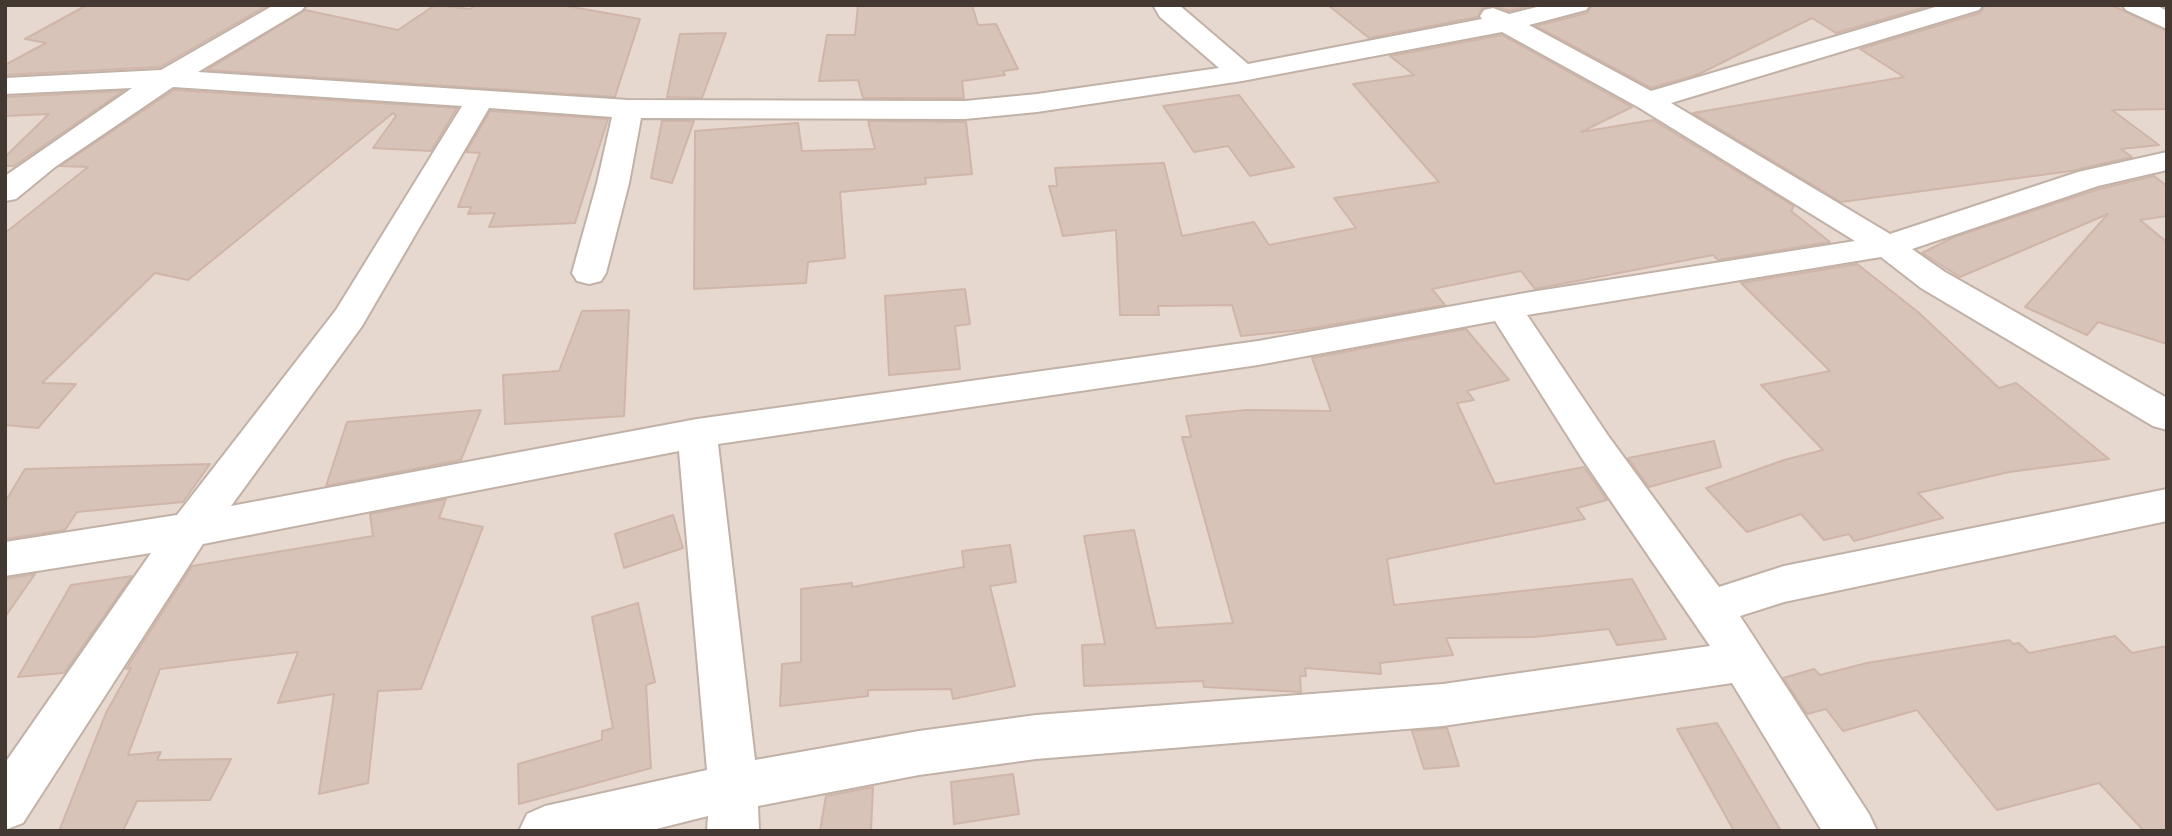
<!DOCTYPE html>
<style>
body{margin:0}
#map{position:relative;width:2172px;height:836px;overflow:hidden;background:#f2e8e2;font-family:"Open Sans",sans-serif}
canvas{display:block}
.frame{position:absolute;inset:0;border:7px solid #443832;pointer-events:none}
</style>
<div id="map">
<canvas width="2172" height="836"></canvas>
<div class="frame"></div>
</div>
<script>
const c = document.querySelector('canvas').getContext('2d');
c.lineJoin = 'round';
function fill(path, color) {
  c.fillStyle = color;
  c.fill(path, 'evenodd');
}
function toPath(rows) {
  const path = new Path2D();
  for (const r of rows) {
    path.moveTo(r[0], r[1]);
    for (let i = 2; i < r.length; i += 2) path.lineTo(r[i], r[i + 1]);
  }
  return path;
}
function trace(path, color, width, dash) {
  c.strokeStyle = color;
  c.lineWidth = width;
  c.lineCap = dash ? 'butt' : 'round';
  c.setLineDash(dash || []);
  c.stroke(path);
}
const residential = toPath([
 [5,5,2167,5,2167,831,5,831]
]);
const building = toPath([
 [87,5,268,5,160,67,5,75,5,65,46,43,25,39,87,5],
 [435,5,470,9,476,5,561,5,640,19,615,97,207,70,305,10,398,30,435,5],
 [858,5,972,5,978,25,996,24,1018,69,1003,71,1005,75,962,81,964,98,863,98,858,80,819,81,827,35,855,35,858,5],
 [1328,5,1533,5,1509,11,1492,5,1482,9,1478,17,1369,38,1328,5],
 [1592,5,1932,5,1836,33,1812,18,1699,74,1651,88,1536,26,1587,13,1592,5],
 [1985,5,2111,5,2167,31,2167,109,2112,110,2159,145,2121,149,2132,157,2071,171,1841,202,1693,113,1904,77,1860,49,1980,13,1985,5],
 [726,33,702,98,667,97,680,34,726,33],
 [1502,35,1632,107,1581,132,1653,120,1794,206,1791,211,1830,242,1718,260,1713,255,1535,289,1521,271,1432,289,1445,305,1302,330,1241,336,1232,305,1158,306,1159,315,1120,315,1116,230,1063,236,1049,186,1057,186,1055,168,1164,163,1182,236,1254,222,1269,245,1356,228,1334,198,1439,182,1353,84,1414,75,1390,56,1502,35],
 [174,90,457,108,431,151,373,148,396,116,393,113,188,280,155,273,42,383,76,384,38,428,5,425,5,233,88,167,60,166,174,90],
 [123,91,14,166,5,166,5,157,49,114,5,116,5,97,123,91],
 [1239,95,1294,167,1250,176,1228,146,1194,152,1163,106,1239,95],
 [490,111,608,119,575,223,489,227,495,213,468,214,471,207,458,207,480,153,466,152,490,111],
 [662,121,694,121,672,183,651,178,662,121],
 [868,121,966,122,972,174,925,178,926,184,840,192,845,258,808,262,806,283,694,289,695,131,798,123,802,151,875,149,868,121],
 [2154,176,2167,186,2167,216,2140,220,2167,242,2167,344,2098,322,2087,335,2025,307,2108,214,1960,277,1922,253,1954,237,2099,189,2154,176],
 [1857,264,1918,312,1999,388,2016,383,2109,459,2009,472,1918,493,1943,518,1854,541,1849,534,1824,540,1801,514,1747,532,1706,488,1784,460,1823,450,1761,385,1830,371,1741,283,1857,264],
 [965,289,970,324,955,326,960,369,889,375,885,296,965,289],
 [629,310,624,416,505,424,503,375,559,371,582,311,629,310],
 [1466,329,1509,380,1467,391,1474,400,1457,403,1495,484,1584,467,1607,500,1577,508,1585,519,1387,559,1394,605,1632,579,1666,639,1617,645,1609,629,1534,637,1446,638,1453,655,1380,663,1381,674,1305,668,1306,676,1300,676,1301,692,1204,687,1203,681,1084,686,1082,645,1105,644,1084,536,1134,530,1156,628,1233,623,1182,437,1191,437,1186,416,1246,410,1331,411,1312,358,1466,329],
 [481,410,461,460,326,486,347,422,481,410],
 [1714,441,1721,467,1649,487,1628,458,1714,441],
 [210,464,183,502,77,512,65,530,5,539,5,502,25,469,210,464],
 [446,499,439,518,483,527,421,689,378,691,368,783,319,794,334,694,278,703,298,652,160,669,128,755,161,752,157,760,231,759,210,800,137,801,123,831,59,831,106,713,131,668,126,669,192,566,373,536,370,514,446,499],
 [673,515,683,548,624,568,615,534,673,515],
 [1010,545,1016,582,990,586,1015,686,953,699,951,689,868,690,868,696,780,706,782,664,801,662,801,589,852,583,852,587,964,567,962,551,1010,545],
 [35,574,5,617,5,579,35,574],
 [132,576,64,673,18,677,71,585,132,576],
 [638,603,655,682,646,685,651,768,519,804,518,764,602,740,602,731,613,728,592,617,638,603],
 [2115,636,2132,653,2167,646,2167,831,2144,831,2099,783,1997,810,1917,710,1843,731,1826,709,1807,714,1783,678,1814,669,1820,675,1867,663,2009,640,2013,644,2019,643,2029,653,2115,636],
 [1717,723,1781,831,1734,831,1677,729,1717,723],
 [1447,728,1459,766,1424,769,1412,731,1447,728],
 [1013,774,1019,814,954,824,951,782,1013,774],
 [873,787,871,831,820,831,826,796,873,787]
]);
const minor = toPath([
 [274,5,306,5,302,10,198,72,628,100,965,101,1037,94,1219,68,1160,17,1153,5,1179,5,1248,64,1482,19,1480,16,1484,10,1493,8,1509,14,1545,5,1590,5,1586,10,1529,25,1651,91,1942,5,1983,5,1979,10,1671,103,1890,234,2078,172,2167,152,2167,170,2098,186,1912,249,1945,272,2167,398,2167,430,2153,426,1921,288,1881,257,1527,315,1609,437,1719,587,1784,566,2167,489,2167,521,1784,602,1740,616,1869,814,1877,831,1822,831,1732,683,1443,726,1036,759,919,775,758,806,759,831,707,831,708,816,648,831,519,831,527,814,545,806,707,770,679,451,203,544,23,823,5,830,5,763,151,553,5,576,5,542,177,515,336,310,462,106,173,87,55,167,16,199,5,201,5,176,132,88,5,94,5,78,161,70,274,5],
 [1502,32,1638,107,1855,241,1531,292,1258,341,697,419,231,506,362,326,489,108,612,117,597,183,572,273,577,281,589,284,601,281,606,273,629,183,641,118,965,119,1037,112,1242,81,1502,32],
 [1495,321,1581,457,1710,646,1443,684,1036,715,919,731,755,760,718,444,1258,365,1495,321],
 [2122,5,2156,5,2167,11,2167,29,2126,10,2122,5]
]);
fill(residential, '#e7d8cf');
fill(building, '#d8c3b9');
trace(building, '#d0b5a9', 2);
trace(minor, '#c1b1a7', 4);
fill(minor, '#fff');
</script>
